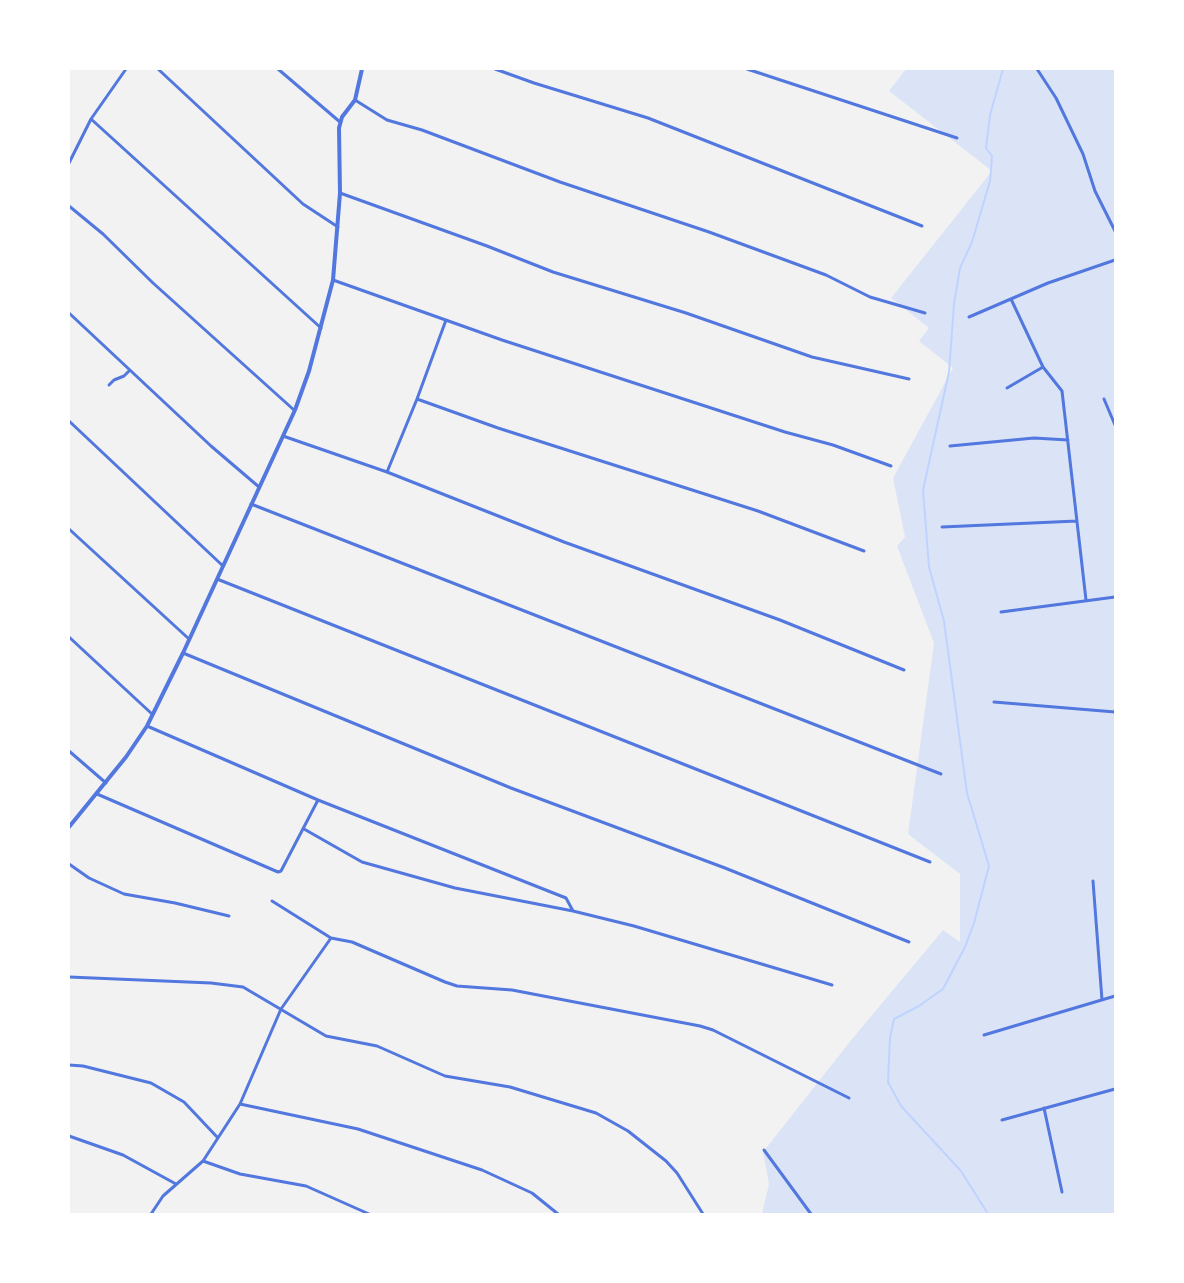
<!DOCTYPE html>
<style>
body{margin:0}
#map{position:relative;width:1184px;height:1283px;overflow:hidden;background:#f2f2f2;font-family:Figtree,sans-serif}
canvas{display:block}
.frame{position:absolute;inset:0;border:70px solid #fff;pointer-events:none}
</style>
<div id="map">
<canvas width="1184" height="1283"></canvas>
<div class="frame"></div>
</div>
<script>
const c = document.querySelector('canvas').getContext('2d');
c.lineJoin = 'round';
function fill(path, color) {
  c.fillStyle = color;
  c.fill(path, 'evenodd');
}
function toPath(rows) {
  const path = new Path2D();
  for (const r of rows) {
    path.moveTo(r[0], r[1]);
    for (let i = 2; i < r.length; i += 2) path.lineTo(r[i], r[i + 1]);
  }
  return path;
}
function trace(path, color, width, dash) {
  c.strokeStyle = color;
  c.lineWidth = width;
  c.lineCap = dash ? 'butt' : 'round';
  c.setLineDash(dash || []);
  c.stroke(path);
}
const green = toPath([
 [906,69,1115,69,1115,1214,762,1214,769,1184,763,1152,852,1039,943,930,960,942,960,874,908,834,934,643,897,546,905,537,893,478,953,368,919,341,929,328,891,298,992,171,889,91]
]);
const stream = toPath([
 [988,1214,961,1171,901,1106,888,1082,890,1038,894,1019,919,1006,943,989,965,947,974,923,989,866,967,793,944,621,929,567,923,490,949,372,954,304,960,268,972,242,990,181,992,156,986,148,990,115,1003,69]
]);
const minor = toPath([
 [158,69,303,204,338,227],
 [278,69,340,122],
 [495,69,534,83,648,118,922,226],
 [747,69,957,138],
 [1037,69,1056,98,1083,154,1095,191,1115,231],
 [355,100,387,120,422,130,560,182,709,232,826,275,870,297,925,313],
 [91,119,321,328],
 [69,163,91,119,126,69],
 [340,193,487,246,553,272,686,313,812,357,909,379],
 [69,206,103,234,153,283,294,410],
 [333,280,502,340,785,432,833,445,891,466],
 [1011,299,1043,367,1062,391,1086,600],
 [69,313,211,446,259,487],
 [969,317,1048,283,1115,260],
 [109,385,114,380,124,376,130,370],
 [1007,388,1043,367],
 [417,399,498,428,758,511,864,551],
 [1104,399,1115,425],
 [69,421,223,566],
 [283,436,387,472,564,542,780,620,904,670],
 [950,446,1034,438,1068,440],
 [387,472,417,399,446,320],
 [251,504,941,774],
 [942,527,1077,521],
 [69,529,189,639],
 [217,579,930,862],
 [1001,612,1115,597],
 [69,637,152,714],
 [183,653,511,788,725,868,909,942],
 [994,702,1115,712],
 [147,726,318,800,566,898,573,911],
 [69,751,106,783],
 [97,794,278,872,281,871,318,800],
 [304,829,362,862,455,888,573,911,634,926,832,985],
 [69,864,89,878,124,894,175,903,229,916],
 [1093,881,1102,1000],
 [272,901,331,938,352,942,445,982,457,986,512,990,700,1026,713,1030,849,1098],
 [69,977,211,983,243,987,326,1036,377,1046,445,1076,510,1087,596,1113,628,1131,666,1161,677,1173,703,1214],
 [984,1035,1115,996],
 [69,1065,83,1066,151,1083,184,1102,218,1138],
 [240,1104,358,1129,482,1170,532,1193,558,1214],
 [1044,1108,1062,1192],
 [1002,1120,1115,1089],
 [69,1136,123,1155,176,1184],
 [764,1150,811,1214],
 [203,1161,240,1174,306,1186,369,1214],
 [151,1214,163,1196,203,1161,240,1104,281,1009,331,938]
]);
const tertiary = toPath([
 [69,827,126,757,147,726,183,653,295,410,309,371,333,280,340,193,339,128,342,117,355,100,362,69]
]);
fill(green, '#dbe4f7');
trace(stream, '#bfd3fe', 2);
trace(minor, '#5277de', 3);
trace(tertiary, '#5277de', 4);
</script>
